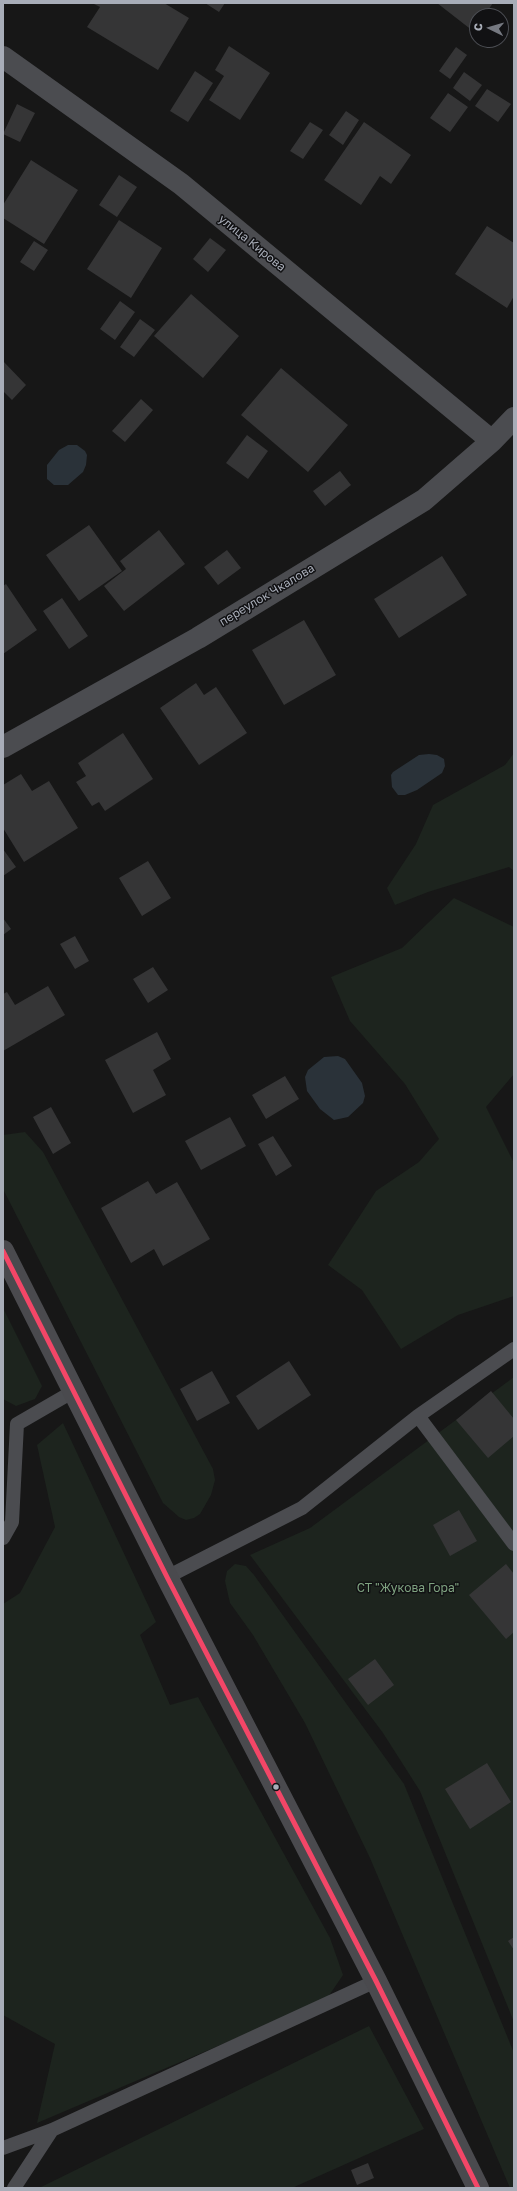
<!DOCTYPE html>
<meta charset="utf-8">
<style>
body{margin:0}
#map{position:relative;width:517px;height:2191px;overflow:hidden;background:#171717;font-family:"Golos Text",sans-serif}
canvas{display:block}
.frame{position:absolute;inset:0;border:4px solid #a8adb8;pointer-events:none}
.north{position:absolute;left:469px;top:8px;width:40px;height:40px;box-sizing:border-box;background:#111113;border:1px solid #4d4f55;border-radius:50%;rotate:275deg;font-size:11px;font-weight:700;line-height:16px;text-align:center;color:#a8adb8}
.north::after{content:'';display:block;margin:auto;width:14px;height:18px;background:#757880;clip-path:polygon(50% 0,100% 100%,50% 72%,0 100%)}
</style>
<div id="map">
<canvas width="517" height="2191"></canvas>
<div class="frame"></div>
<div class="north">С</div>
</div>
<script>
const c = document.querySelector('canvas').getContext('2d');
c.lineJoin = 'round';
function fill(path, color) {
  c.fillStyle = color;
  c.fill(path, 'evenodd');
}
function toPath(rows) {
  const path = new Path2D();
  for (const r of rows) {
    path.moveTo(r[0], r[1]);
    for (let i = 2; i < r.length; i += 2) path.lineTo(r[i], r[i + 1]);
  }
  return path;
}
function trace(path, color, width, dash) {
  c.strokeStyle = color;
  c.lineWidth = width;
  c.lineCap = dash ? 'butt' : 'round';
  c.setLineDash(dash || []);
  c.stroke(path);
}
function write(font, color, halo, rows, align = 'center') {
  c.font = font + ' "Golos Text",sans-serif';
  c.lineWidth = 3;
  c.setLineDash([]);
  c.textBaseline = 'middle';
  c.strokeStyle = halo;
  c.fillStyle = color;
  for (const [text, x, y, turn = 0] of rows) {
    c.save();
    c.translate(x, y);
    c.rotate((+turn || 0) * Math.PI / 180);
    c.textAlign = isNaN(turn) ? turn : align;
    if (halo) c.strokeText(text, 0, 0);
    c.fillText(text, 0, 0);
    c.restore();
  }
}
const green = toPath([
 [514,753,514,871,509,867,428,892,395,905,387,888,416,844,433,805,505,765],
 [454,898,514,927,514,1074,486,1107,514,1163,514,1296,458,1315,401,1349,362,1290,328,1265,376,1191,419,1162,439,1139,405,1084,350,1021,331,977,402,948],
 [25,1132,43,1152,213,1469,215,1480,211,1495,200,1514,194,1518,186,1520,179,1517,163,1503,3,1189,3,1135],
 [3,1308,42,1386,35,1399,16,1406,3,1399],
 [514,1377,514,2022,420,1791,383,1733,250,1555,310,1528],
 [63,1423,156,1622,140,1635,170,1705,198,1697,330,1938,343,1975,326,2000,37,2123,55,2044,3,2015,3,1604,20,1593,55,1527,37,1445],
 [235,1564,246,1566,254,1575,404,1784,514,2053,514,2188,510,2188,370,1858,305,1723,253,1635,230,1603,225,1581,227,1571],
 [369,2026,424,2129,292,2188,39,2188]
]);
const water = toPath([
 [68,445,77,445,85,451,87,455,86,465,83,472,68,485,54,485,47,479,47,465,59,450],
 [429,754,437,755,444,759,445,766,442,773,417,790,405,795,398,795,392,787,391,775,393,772,419,755],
 [338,1056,345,1059,362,1083,365,1096,363,1103,348,1117,334,1120,320,1109,307,1091,305,1077,308,1070,324,1057]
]);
const building = toPath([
 [92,3,164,3,189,18,158,70,87,27,100,7],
 [205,3,225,3,219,12],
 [437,3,493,3,484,16,477,16,477,25,473,31],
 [229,46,270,73,240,120,209,100,224,76,215,70],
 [456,47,467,55,450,79,439,71],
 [195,71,213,83,188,122,170,111],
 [464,72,482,85,470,101,453,88],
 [487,89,511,104,498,122,475,106],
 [448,93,468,107,450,132,430,118],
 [17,104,35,113,20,142,3,134],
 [346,111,359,120,343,145,329,135],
 [310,122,323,130,303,159,290,151],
 [364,122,411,155,391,184,380,176,361,205,324,180],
 [31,160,78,190,44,244,3,218,3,205],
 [119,175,137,187,117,217,99,205],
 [119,220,162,248,131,298,87,269],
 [487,226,514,243,514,296,507,308,455,274],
 [210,238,226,250,208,272,193,259],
 [34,241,48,250,34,271,20,262],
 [191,294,239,336,203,378,154,336],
 [120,301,135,312,115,340,100,329],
 [140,319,155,330,134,357,120,347],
 [3,361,26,385,12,400,3,391],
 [281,368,348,425,308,472,241,415],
 [141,399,153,410,125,442,112,431],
 [247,435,268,451,248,479,226,463],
 [340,471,351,485,325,506,313,491],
 [89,525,122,571,79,601,46,555],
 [159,530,185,564,124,611,104,586,126,569,120,561],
 [227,550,241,568,218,585,204,567],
 [442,556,467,595,399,638,374,599],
 [6,584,37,630,3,654,3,586],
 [62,598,88,636,69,649,43,611],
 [304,620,336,675,284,705,252,650],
 [196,683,204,695,216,687,247,733,199,765,160,708],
 [123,733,153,779,105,811,99,802,92,806,76,782,86,776,78,763],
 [21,774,32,791,49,781,78,828,24,862,3,828,3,785],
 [3,849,16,867,3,876],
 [148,861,171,898,142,916,119,878],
 [3,918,11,929,3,935],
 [75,936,89,961,75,969,60,944],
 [153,967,168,990,148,1003,133,979],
 [48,986,65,1015,3,1051,3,994,7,992,15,1005],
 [157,1032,171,1059,153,1070,166,1095,133,1113,105,1060],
 [285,1076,299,1099,266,1119,252,1095],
 [51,1107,71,1143,53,1154,33,1117],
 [230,1117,246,1146,201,1170,185,1141],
 [273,1136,292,1166,276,1176,258,1144],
 [148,1181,156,1194,177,1182,210,1239,163,1266,154,1249,131,1263,101,1208],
 [289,1361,311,1395,258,1430,236,1396],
 [212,1371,230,1403,197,1421,180,1389],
 [491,1391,514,1419,514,1436,488,1458,456,1420],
 [459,1510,477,1541,450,1556,433,1525],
 [506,1564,514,1574,514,1632,506,1639,469,1595],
 [375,1659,394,1685,368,1705,348,1679],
 [487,1763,511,1802,470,1829,445,1789],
 [514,1937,514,1950,508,1941],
 [368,2163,374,2178,357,2185,351,2170]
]);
const lane = toPath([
 [418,1416,514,1544],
 [3,1538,12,1522,17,1424,74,1391],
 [167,1577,302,1508,418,1416,514,1349],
 [3,2148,52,2130,376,1981],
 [14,2188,52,2130]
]);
const street = toPath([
 [3,57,181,184,492,441],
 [3,747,198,638,424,500,492,441,514,418]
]);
const secondary = toPath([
 [3,1251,167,1577,376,1981,478,2188]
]);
const bus1 = toPath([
 [3,1251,167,1577,376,1981,478,2188]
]);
const markers = [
 [276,1787,3.5,"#a8adb8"]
];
const streetNames = [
 ["улица Кирова",252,243,39],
 ["переулок Чкалова",267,595,-31]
];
const parkNames = [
 ["СТ \"Жукова Гора\"",408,1588]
];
fill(green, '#1d241e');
fill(water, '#2a3239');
fill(building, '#353536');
trace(lane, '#4b4c50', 14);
trace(street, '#4b4c50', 22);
trace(secondary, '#4a4a4e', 22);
trace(bus1, '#f34667', 5);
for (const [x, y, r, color] of markers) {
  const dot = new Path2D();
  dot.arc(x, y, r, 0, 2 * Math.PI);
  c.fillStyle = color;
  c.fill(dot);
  trace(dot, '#111113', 1.5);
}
write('12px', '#a8adb8', '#111113', streetNames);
write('12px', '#7fa381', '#111113', parkNames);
</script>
